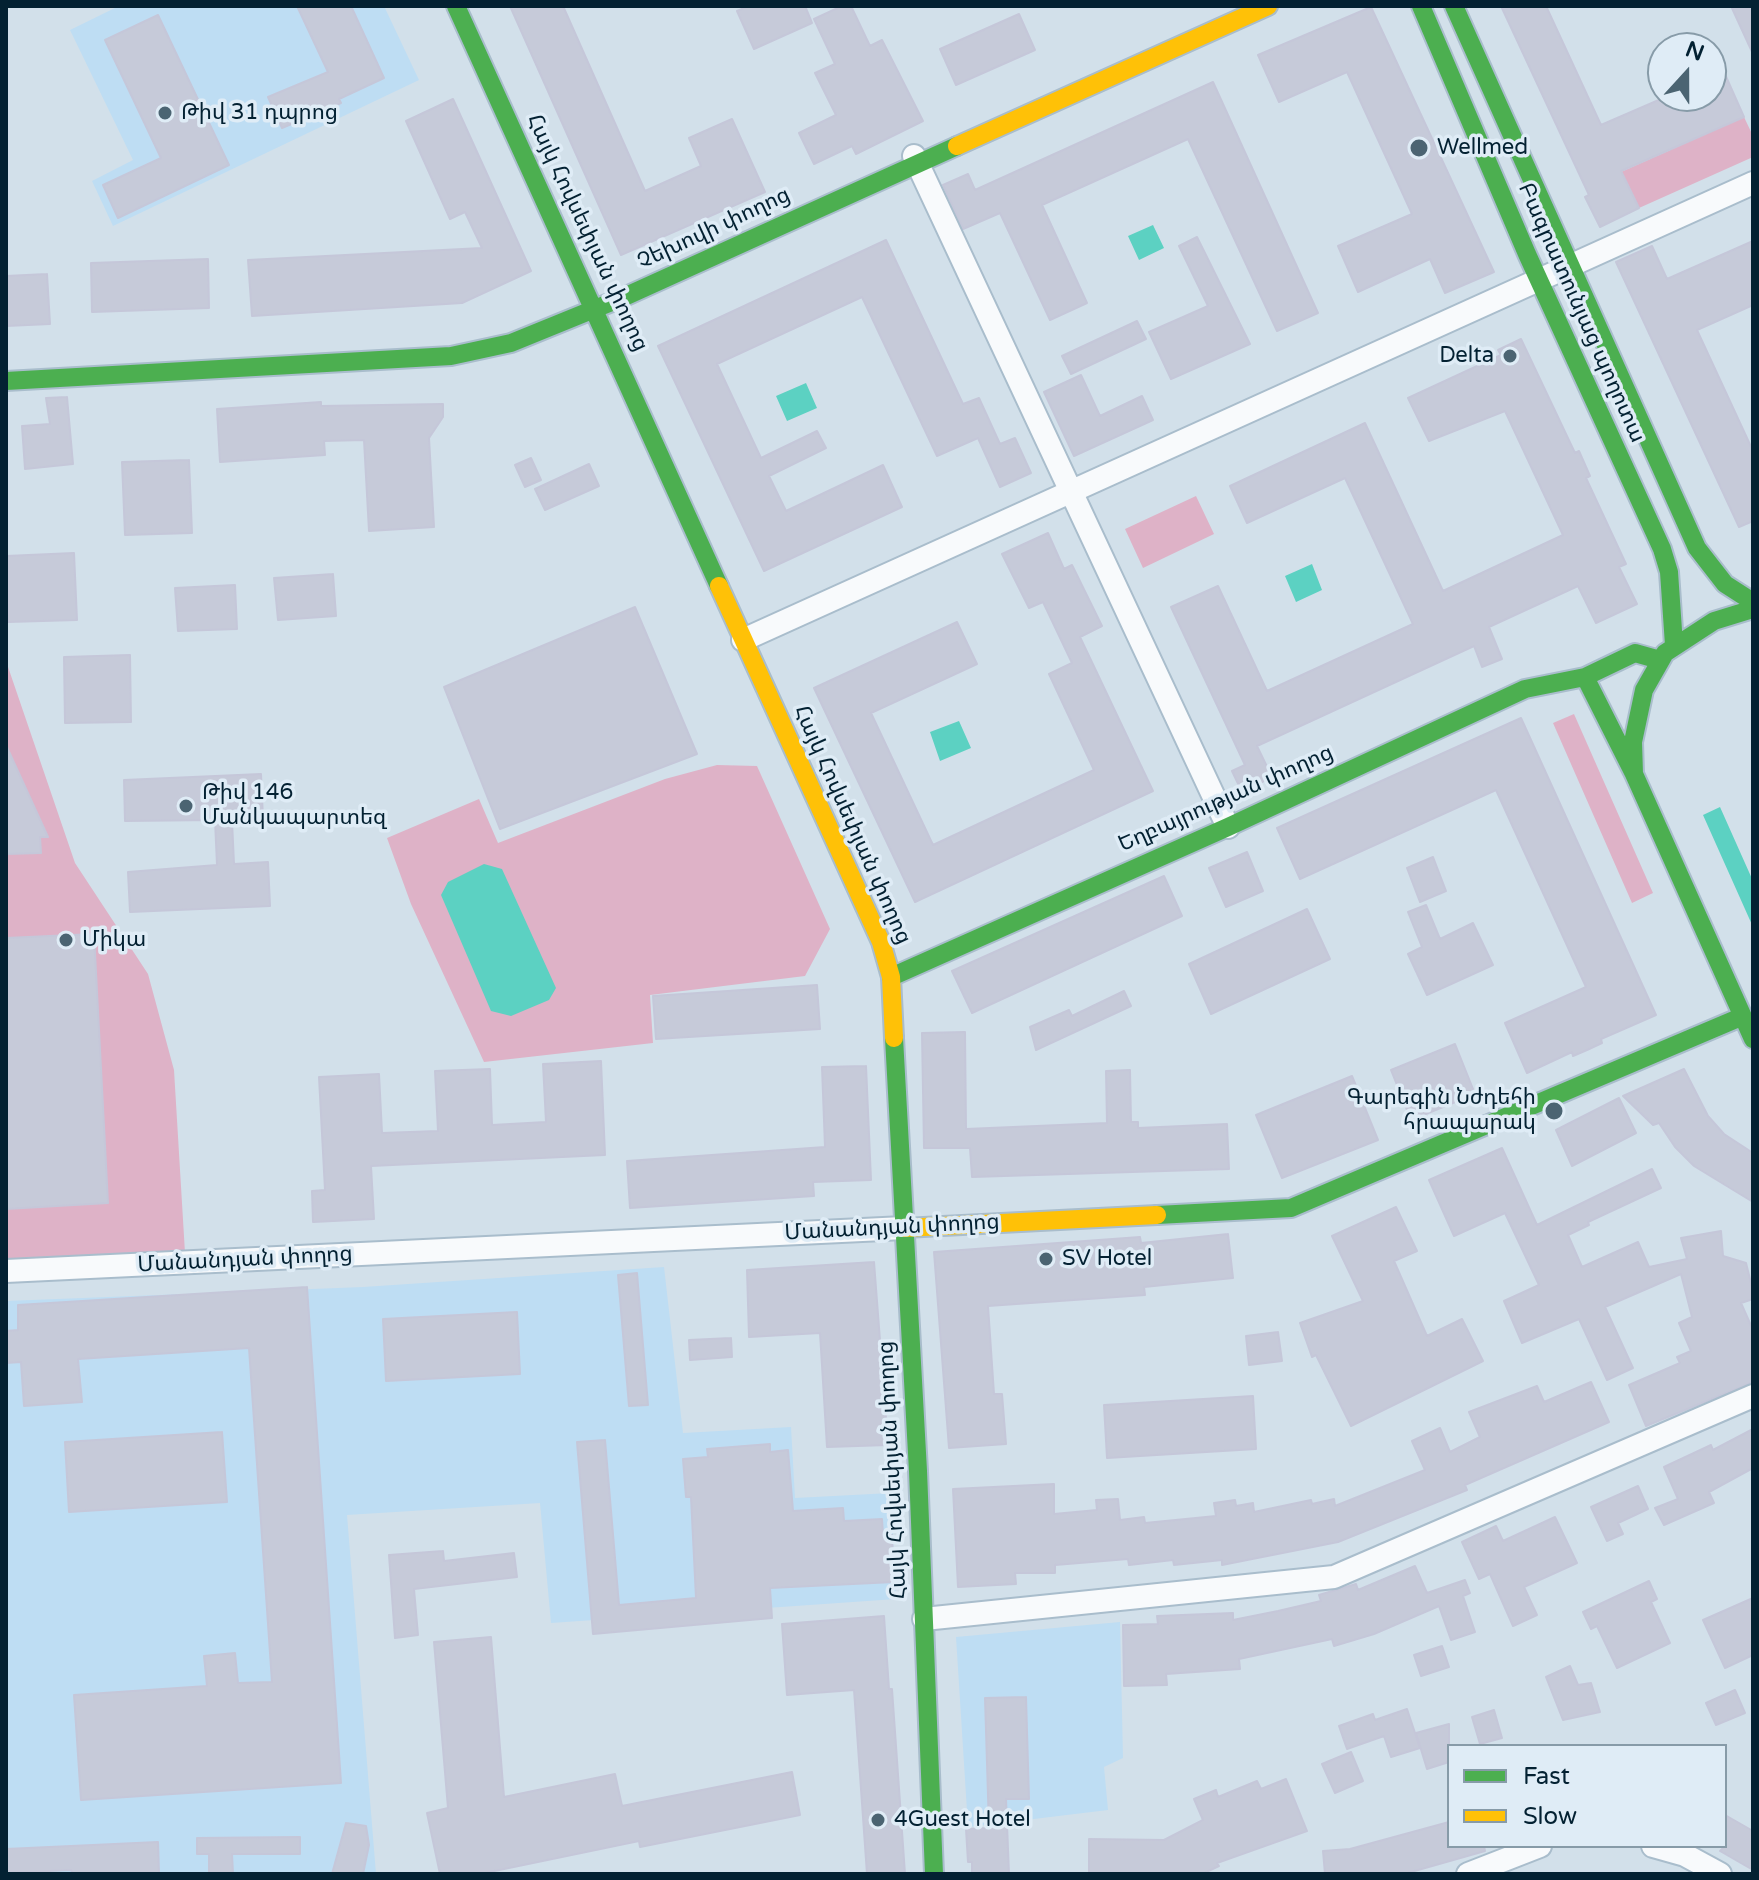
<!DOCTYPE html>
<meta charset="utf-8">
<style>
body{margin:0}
#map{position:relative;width:1759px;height:1880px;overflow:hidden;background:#d2e0ea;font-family:"Varela Round",sans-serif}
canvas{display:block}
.frame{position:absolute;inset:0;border:8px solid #032132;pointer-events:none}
.legend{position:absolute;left:1447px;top:1744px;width:280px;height:104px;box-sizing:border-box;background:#dfecf6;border:2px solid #879ba8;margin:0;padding:10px 14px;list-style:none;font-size:24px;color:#032132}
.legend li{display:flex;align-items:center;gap:16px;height:40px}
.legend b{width:40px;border:2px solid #879ba8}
.north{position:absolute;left:1647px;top:32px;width:80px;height:80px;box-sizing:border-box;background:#dfecf6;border:2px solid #879ba8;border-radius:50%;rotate:21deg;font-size:22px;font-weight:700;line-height:32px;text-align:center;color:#032132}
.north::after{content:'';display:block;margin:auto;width:28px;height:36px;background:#4b6472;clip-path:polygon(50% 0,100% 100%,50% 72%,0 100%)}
</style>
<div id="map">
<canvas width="1759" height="1880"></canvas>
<div class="frame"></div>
<ul class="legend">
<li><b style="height:10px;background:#4caf50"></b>Fast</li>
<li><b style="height:10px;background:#ffc107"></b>Slow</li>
</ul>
<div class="north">N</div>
</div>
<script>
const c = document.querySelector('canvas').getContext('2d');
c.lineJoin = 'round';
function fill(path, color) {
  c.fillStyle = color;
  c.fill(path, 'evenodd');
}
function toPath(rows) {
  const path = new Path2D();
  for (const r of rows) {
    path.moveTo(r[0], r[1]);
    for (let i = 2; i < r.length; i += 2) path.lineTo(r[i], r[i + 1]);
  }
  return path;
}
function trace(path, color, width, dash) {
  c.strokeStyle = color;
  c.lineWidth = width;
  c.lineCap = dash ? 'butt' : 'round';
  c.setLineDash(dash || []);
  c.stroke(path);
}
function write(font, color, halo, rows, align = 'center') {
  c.font = font + ' "Varela Round","Noto Sans Armenian",sans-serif';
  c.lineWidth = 7;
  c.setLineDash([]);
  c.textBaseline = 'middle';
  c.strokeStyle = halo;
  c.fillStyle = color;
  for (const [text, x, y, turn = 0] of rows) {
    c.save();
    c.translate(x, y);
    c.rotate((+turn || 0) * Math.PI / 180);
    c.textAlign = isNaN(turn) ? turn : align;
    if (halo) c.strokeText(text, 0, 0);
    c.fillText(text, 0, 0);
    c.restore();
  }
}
const built = toPath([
 [119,6,384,6,419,80,113,226,92,181,133,160,70,30],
 [664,1267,683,1433,791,1427,795,1498,891,1493,896,1599,551,1623,540,1503,347,1515,376,1874,6,1874,6,1301,363,1287],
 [1120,1622,1123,1758,1104,1767,1108,1810,968,1827,956,1637]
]);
const green = toPath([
 [1744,117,1753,136,1753,157,1639,208,1621,172],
 [1196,496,1214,534,1143,568,1125,529],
 [6,661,75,863,148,974,174,1070,185,1253,6,1262],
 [1574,714,1653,893,1632,903,1553,723],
 [717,765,757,766,830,929,805,976,650,995,653,1043,484,1062,411,904,387,838,479,799,498,843,665,779]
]);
const water = toPath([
 [1153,225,1164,248,1139,260,1128,236],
 [806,383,817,408,787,421,776,396],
 [1312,564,1322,590,1296,602,1285,576],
 [959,721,971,748,940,761,930,732],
 [1720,807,1753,881,1753,927,1703,815],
 [484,864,502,869,556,988,549,1000,511,1016,491,1011,441,895,448,882]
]);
const building = toPath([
 [297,6,351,6,384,78,339,99,341,103,282,128,268,97,328,72,297,6],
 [510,6,563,6,645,191,701,166,689,138,732,119,765,192,621,255,510,6],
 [749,6,805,6,812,23,754,49,737,11,749,6],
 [842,6,851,6,870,46,882,40,923,121,856,154,852,146,814,164,799,133,836,115,815,73,835,64,814,19,842,6],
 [1501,6,1546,6,1601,125,1668,96,1711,96,1711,77,1724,72,1744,117,1621,171,1639,208,1600,227,1585,197,1589,195,1501,6],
 [1731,6,1753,6,1753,54,1731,6],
 [1371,7,1494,272,1445,293,1430,259,1358,292,1338,246,1412,214,1347,72,1279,102,1258,55,1371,7],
 [1019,14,1035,50,956,85,940,49,1019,14],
 [158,15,229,165,118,218,103,185,161,158,105,40,158,15],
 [1213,82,1318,313,1277,331,1188,139,1042,205,1087,303,1050,320,1000,213,963,229,943,185,968,174,975,190,1213,82],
 [453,99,531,271,462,303,252,316,248,260,482,248,465,212,450,219,406,121,453,99],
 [1197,237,1250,344,1171,379,1149,332,1208,306,1179,246,1197,237],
 [886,240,963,404,979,398,1000,444,1015,438,1031,473,1000,487,978,438,937,456,862,297,717,364,761,458,817,431,826,448,769,476,786,511,883,465,902,507,764,571,658,346,886,240],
 [1753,241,1753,305,1697,330,1753,451,1753,521,1739,527,1616,262,1652,246,1667,279,1753,241],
 [208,259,209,308,92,312,91,263,208,259],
 [47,274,50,324,6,326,6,276,47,274],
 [1137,321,1146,339,1071,374,1062,356,1137,321],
 [1521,339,1575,453,1579,451,1590,476,1586,478,1626,564,1619,567,1637,604,1596,623,1578,586,1489,627,1502,659,1482,667,1474,646,1257,746,1272,777,1242,792,1232,771,1245,765,1171,607,1218,586,1267,691,1413,624,1345,478,1247,523,1230,486,1365,423,1443,591,1563,535,1505,411,1429,441,1408,398,1501,355,1498,350,1521,339],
 [1081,375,1100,416,1142,396,1153,420,1074,456,1044,392,1081,375],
 [67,397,73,464,25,469,22,426,50,424,46,398,67,397],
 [321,402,321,406,443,404,443,417,429,438,434,527,369,531,364,440,324,441,325,455,220,462,217,409,321,402],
 [531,458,541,480,525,487,515,465,531,458],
 [189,460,192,533,125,535,122,462,189,460],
 [589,464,599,486,545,510,535,489,589,464],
 [1048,533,1064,569,1072,565,1102,626,1080,637,1153,791,915,902,814,688,957,622,977,664,871,713,933,845,1094,770,1049,674,1072,663,1043,602,1029,608,1002,554,1048,533],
 [74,553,77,620,8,622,6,556,74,553],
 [333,574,336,616,278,620,274,578,333,574],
 [235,585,237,629,178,631,175,588,235,585],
 [635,607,697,754,500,829,444,687,635,607],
 [130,655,131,722,65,723,64,657,130,655],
 [1521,718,1656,1015,1601,1039,1602,1043,1587,1050,1573,1056,1572,1052,1527,1073,1505,1023,1586,987,1496,790,1300,879,1277,828,1521,718],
 [6,745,48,837,40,837,41,853,6,854,6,745],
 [261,774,263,819,232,821,234,864,268,862,270,906,130,912,128,872,217,865,215,820,125,821,124,780,261,774],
 [1247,852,1263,891,1226,907,1209,868,1247,852],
 [1433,857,1446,891,1420,902,1407,868,1433,857],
 [1164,876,1182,916,972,1013,952,971,1164,876],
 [1426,905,1440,939,1473,923,1493,965,1427,995,1408,954,1422,947,1408,912,1426,905],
 [1307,909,1330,959,1211,1014,1189,964,1307,909],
 [94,934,108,1203,6,1209,6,938,94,934],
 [817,985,820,1029,656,1039,653,996,817,985],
 [1124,991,1131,1006,1036,1050,1030,1027,1069,1010,1072,1016,1124,991],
 [965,1032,966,1129,1107,1123,1106,1071,1130,1070,1131,1122,1138,1122,1138,1128,1227,1124,1229,1169,972,1177,970,1148,924,1148,922,1033,965,1032],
 [1455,1044,1475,1094,1411,1120,1391,1070,1455,1044],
 [601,1061,605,1155,371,1166,374,1219,313,1222,312,1191,325,1190,319,1077,379,1074,382,1133,438,1131,435,1071,490,1069,492,1125,546,1122,543,1064,601,1061],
 [866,1066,871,1180,813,1182,814,1196,630,1208,627,1161,825,1147,822,1067,866,1066],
 [1684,1069,1708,1116,1724,1134,1753,1153,1753,1202,1694,1166,1675,1147,1659,1123,1653,1125,1623,1096,1684,1069],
 [1352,1076,1378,1140,1282,1178,1256,1115,1352,1076],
 [1619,1098,1636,1133,1572,1166,1556,1130,1619,1098],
 [1502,1148,1537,1225,1652,1169,1661,1188,1588,1222,1589,1225,1568,1235,1582,1267,1638,1242,1649,1267,1687,1259,1681,1238,1721,1231,1723,1256,1746,1263,1753,1291,1753,1299,1741,1303,1753,1330,1753,1382,1646,1426,1629,1385,1680,1363,1677,1357,1691,1351,1679,1323,1692,1317,1681,1274,1605,1307,1633,1368,1607,1380,1579,1319,1522,1343,1504,1301,1539,1285,1505,1213,1454,1236,1429,1180,1502,1148],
 [1396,1207,1417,1251,1394,1261,1427,1336,1462,1319,1483,1361,1351,1426,1316,1355,1312,1357,1300,1323,1363,1301,1332,1236,1396,1207],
 [1228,1234,1233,1278,1144,1287,1145,1295,988,1306,994,1394,1002,1394,1006,1444,949,1448,934,1252,1140,1237,1141,1243,1228,1234],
 [874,1262,888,1445,827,1447,820,1333,749,1337,747,1270,874,1262],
 [637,1273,648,1405,629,1406,618,1275,637,1273],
 [307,1287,341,1783,81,1800,74,1695,207,1686,204,1656,235,1653,238,1683,272,1682,249,1348,78,1359,82,1402,24,1406,21,1362,6,1363,6,1331,18,1330,18,1305,307,1287],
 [517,1312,520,1374,386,1381,383,1319,517,1312],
 [1278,1332,1282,1361,1249,1365,1246,1336,1278,1332],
 [731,1338,732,1357,690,1360,689,1340,731,1338],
 [1591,1382,1609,1422,1465,1485,1467,1490,1338,1542,1222,1565,1222,1560,1174,1565,1173,1560,1129,1565,1128,1559,1055,1565,1055,1573,1015,1573,1016,1584,958,1587,953,1489,1054,1484,1054,1514,1097,1510,1096,1500,1118,1499,1120,1520,1144,1517,1145,1523,1216,1516,1214,1503,1235,1500,1236,1506,1253,1503,1254,1512,1311,1500,1312,1504,1334,1499,1335,1506,1425,1470,1412,1441,1440,1428,1450,1452,1480,1437,1469,1412,1537,1386,1544,1402,1591,1382],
 [1253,1396,1256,1449,1107,1458,1104,1405,1253,1396],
 [1753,1429,1753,1468,1709,1492,1714,1503,1664,1525,1655,1508,1678,1499,1664,1467,1711,1445,1713,1450,1753,1429],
 [222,1432,227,1502,69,1512,65,1442,222,1432],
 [605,1440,619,1605,696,1598,691,1497,686,1497,683,1459,708,1457,707,1449,770,1444,770,1452,788,1450,793,1511,843,1508,844,1521,882,1519,883,1535,892,1535,894,1582,770,1588,772,1618,593,1634,577,1442,605,1440],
 [1638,1486,1648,1509,1618,1523,1623,1534,1607,1541,1591,1507,1638,1486],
 [1555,1517,1577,1563,1524,1587,1537,1615,1513,1626,1490,1574,1479,1579,1462,1542,1496,1526,1503,1541,1555,1517],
 [443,1551,444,1561,514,1553,517,1577,414,1589,418,1635,395,1638,389,1555,443,1551],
 [1415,1566,1427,1593,1465,1580,1470,1593,1463,1596,1475,1632,1451,1640,1439,1606,1374,1634,1334,1646,1332,1639,1239,1659,1240,1669,1166,1674,1167,1685,1124,1686,1123,1625,1158,1624,1157,1616,1233,1613,1233,1620,1278,1611,1321,1601,1319,1595,1356,1584,1358,1590,1415,1566],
 [1649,1581,1657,1599,1651,1602,1670,1643,1617,1668,1597,1626,1591,1629,1583,1612,1649,1581],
 [1753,1598,1753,1655,1725,1668,1703,1620,1753,1598],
 [884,1616,889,1689,892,1689,905,1874,867,1874,854,1690,787,1695,782,1624,884,1616],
 [491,1637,504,1797,615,1774,622,1806,792,1772,800,1815,640,1847,639,1841,480,1874,440,1874,427,1813,448,1808,434,1642,491,1637],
 [1442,1646,1449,1667,1421,1676,1414,1655,1442,1646],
 [1570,1666,1578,1685,1591,1683,1600,1712,1563,1720,1546,1677,1570,1666],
 [1735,1690,1745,1713,1716,1725,1706,1703,1735,1690],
 [1026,1697,1029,1799,1006,1799,1009,1874,972,1874,972,1862,968,1862,966,1829,989,1828,985,1698,1026,1697],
 [1407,1709,1420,1748,1391,1757,1384,1736,1347,1749,1339,1726,1373,1714,1375,1720,1407,1709],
 [1494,1710,1502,1738,1480,1744,1472,1717,1494,1710],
 [1449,1724,1449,1762,1427,1769,1416,1733,1449,1724],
 [1351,1752,1363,1781,1335,1793,1322,1764,1351,1752],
 [1286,1779,1307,1831,1217,1863,1219,1866,1202,1874,1089,1874,1089,1839,1164,1840,1203,1820,1194,1799,1216,1790,1218,1797,1257,1781,1261,1789,1286,1779],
 [1725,1815,1753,1831,1753,1870,1720,1851,1725,1846,1725,1815],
 [1449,1822,1449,1846,1484,1846,1485,1851,1404,1874,1325,1874,1323,1851,1350,1849,1449,1822],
 [346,1823,366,1826,369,1845,363,1874,332,1874,346,1823],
 [300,1837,300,1854,232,1854,233,1874,209,1874,209,1854,197,1854,197,1838,300,1837],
 [158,1842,159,1873,73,1874,71,1870,7,1873,6,1849,158,1842]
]);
const street = toPath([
 [914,156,1228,827],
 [743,640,1753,183],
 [6,1271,904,1228],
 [924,1619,1334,1577,1753,1396],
 [1653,1846,1685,1855,1720,1874],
 [1468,1874,1540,1846]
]);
const fast = toPath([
 [456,6,719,586],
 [1421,6,1527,254,1662,549,1669,572,1674,645],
 [1454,6,1697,548,1725,584,1753,602],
 [6,381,451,356,511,343,624,297,957,146],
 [1753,609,1714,621,1665,653,1644,690,1633,742,1634,774,1753,1039],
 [1585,677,1634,774],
 [891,977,1228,827,1525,689,1585,677,1635,653,1660,660],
 [894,1038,918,1471,934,1874],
 [1157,1215,1291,1208,1741,1017]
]);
const slow = toPath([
 [957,146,1268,6],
 [719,586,881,942,891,977,894,1038],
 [904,1228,1157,1215]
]);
const markers = [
 [165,113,8,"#4b6472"],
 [1419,148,10,"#4b6472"],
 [1510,356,8,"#4b6472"],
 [186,806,8,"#4b6472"],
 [66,940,8,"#4b6472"],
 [1554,1111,10,"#4b6472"],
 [1046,1259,8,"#4b6472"],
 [878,1820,8,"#4b6472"]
];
const poiNames = [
 ["Թիվ 31 դպրոց",181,113],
 ["Wellmed",1437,148],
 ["Delta",1494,356,"right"],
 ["Թիվ 146",202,793],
 ["Մանկապարտեզ",202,818],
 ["Միկա",82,940],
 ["Գարեգին Նժդեհի",1536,1098,"right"],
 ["հրապարակ",1536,1123,"right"],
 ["SV Hotel",1062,1259],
 ["4Guest Hotel",894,1820]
];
const streetNames = [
 ["Չեխովի փողոց",714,229,-25],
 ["Հայկ Հովսեփյան փողոց",587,233,65],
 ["Բագրատունյաց պողոտա",1581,313,66],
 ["Եղբայրության փողոց",1226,799,-24],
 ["Հայկ Հովսեփյան փողոց",852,825,66],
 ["Մանանդյան փողոց",892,1228,-3],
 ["Մանանդյան փողոց",245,1260,-3],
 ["Հայկ Հովսեփյան փողոց",893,1470,-93]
];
fill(built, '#beddf3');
fill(green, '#deb2c7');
fill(water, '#5cd1c2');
fill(building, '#c6cad9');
trace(building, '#c5c7d9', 2);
trace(street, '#a9bdcc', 26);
trace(fast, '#a9bdcc', 22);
trace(slow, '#a9bdcc', 22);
trace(street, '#f8fafc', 22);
trace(fast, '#4caf50', 18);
trace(slow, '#ffc107', 18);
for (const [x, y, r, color] of markers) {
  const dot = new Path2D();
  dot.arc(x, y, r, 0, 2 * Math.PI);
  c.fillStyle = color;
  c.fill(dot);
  trace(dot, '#dfecf6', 3);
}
write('22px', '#032132', '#dfecf6', poiNames, 'left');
write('22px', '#032132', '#dfecf6', streetNames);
</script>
